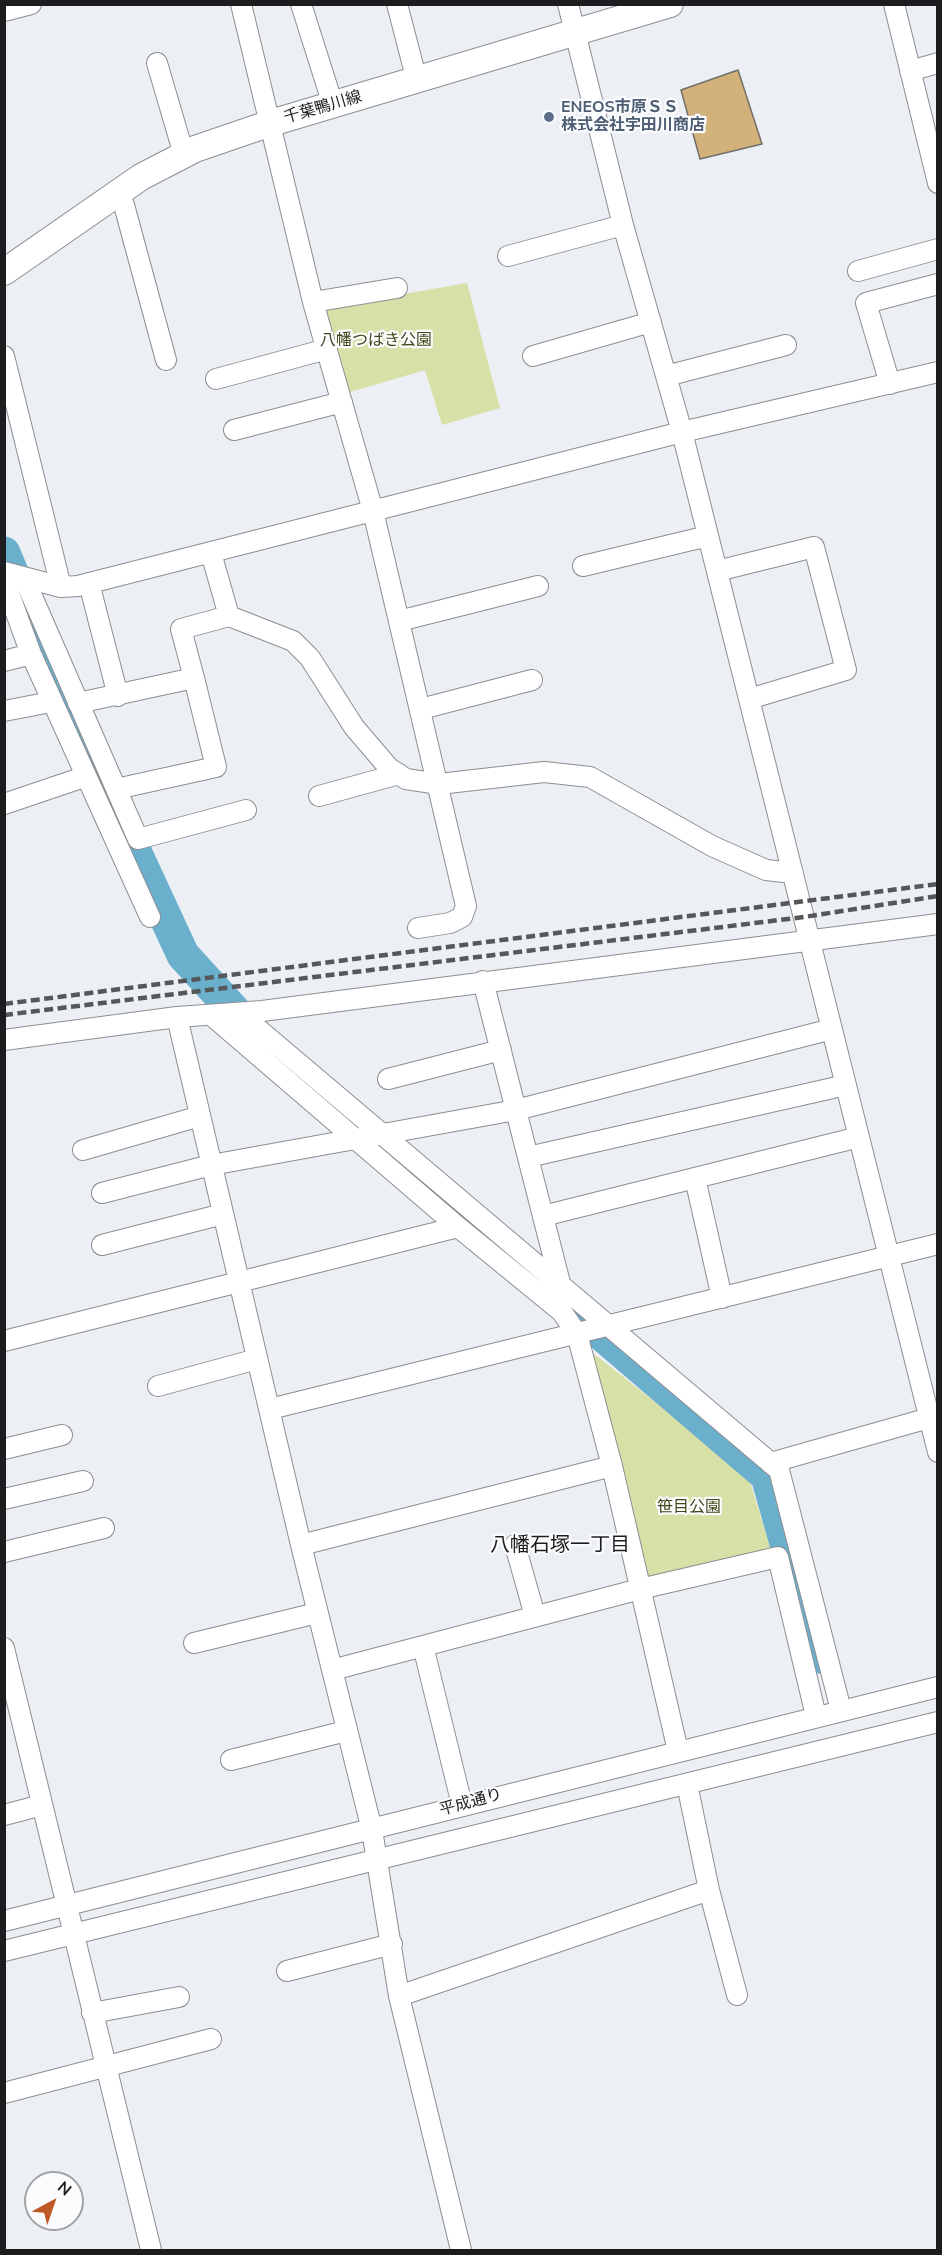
<!DOCTYPE html>
<meta charset="utf-8">
<style>
body{margin:0}
#map{position:relative;width:942px;height:2255px;overflow:hidden;background:#eceff4;font-family:"Nunito Sans",sans-serif}
canvas{display:block}
.frame{position:absolute;inset:0;border:6px solid #1d1d1f;pointer-events:none}
.north{position:absolute;left:24px;top:2171px;width:60px;height:60px;box-sizing:border-box;background:#fbfcfe;border:2px solid #a2a3a5;border-radius:50%;rotate:40deg;font-size:16px;font-weight:700;line-height:24px;text-align:center;color:#1d1d1f}
.north::after{content:'';display:block;margin:auto;width:21px;height:27px;background:#be5925;clip-path:polygon(50% 0,100% 100%,50% 72%,0 100%)}
</style>
<div id="map">
<canvas width="942" height="2255"></canvas>
<div class="frame"></div>
<div class="north">N</div>
</div>
<script>
const c = document.querySelector('canvas').getContext('2d');
c.lineJoin = 'round';
function fill(path, color) {
  c.fillStyle = color;
  c.fill(path, 'evenodd');
}
function toPath(rows) {
  const path = new Path2D();
  for (const r of rows) {
    path.moveTo(r[0], r[1]);
    for (let i = 2; i < r.length; i += 2) path.lineTo(r[i], r[i + 1]);
  }
  return path;
}
function trace(path, color, width, dash) {
  c.strokeStyle = color;
  c.lineWidth = width;
  c.lineCap = dash ? 'butt' : 'round';
  c.setLineDash(dash || []);
  c.stroke(path);
}
function write(font, color, halo, rows, align = 'center') {
  c.font = font + ' "Nunito Sans","Noto Sans JP",sans-serif';
  c.lineWidth = 4.5;
  c.setLineDash([]);
  c.textBaseline = 'middle';
  c.strokeStyle = halo;
  c.fillStyle = color;
  for (const [text, x, y, turn = 0] of rows) {
    c.save();
    c.translate(x, y);
    c.rotate((+turn || 0) * Math.PI / 180);
    c.textAlign = isNaN(turn) ? turn : align;
    if (halo) c.strokeText(text, 0, 0);
    c.fillText(text, 0, 0);
    c.restore();
  }
}
const green = toPath([
 [467,283,500,408,442,425,425,370,347,393,323,308],
 [584,1346,748,1475,772,1554,643,1583]
]);
const river = toPath([
 [4,553,69,709,183,955,258,1037],
 [357,1125,767,1476,818,1657]
]);
const building = toPath([
 [738,70,762,144,700,159,681,90,738,70]
]);
const minor = toPath([
 [241,4,313,302,373,511,466,906,462,917,450,923,418,928],
 [301,4,333,105],
 [397,4,417,81],
 [568,4,623,225,682,432,938,1452],
 [894,4,938,183],
 [4,11,31,4],
 [157,63,184,155],
 [910,71,938,63],
 [118,193,124,205,166,360],
 [508,256,623,225],
 [858,271,938,249],
 [313,302,397,288],
 [4,356,61,587],
 [533,356,651,322],
 [666,376,786,345],
 [216,379,327,349],
 [890,384,866,303,938,284],
 [234,430,342,402],
 [211,553,229,616],
 [583,566,708,536],
 [717,571,814,547,846,670,749,699],
 [4,572,61,587,78,586,682,432,938,372],
 [24,578,138,839,246,810],
 [4,580,31,654,150,917],
 [89,583,118,696],
 [399,621,538,586],
 [4,661,31,654],
 [78,703,194,678,181,629,229,616,293,641,310,658,354,727,389,768,406,779,439,784,544,772,590,777,712,846,766,870,793,873],
 [421,709,532,680],
 [4,711,51,702],
 [116,789,216,767,194,678],
 [319,796,399,774],
 [4,804,84,777],
 [483,981,560,1283],
 [239,1013,779,1470,841,1710],
 [211,1015,458,1227,562,1312,577,1334,612,1466,678,1751],
 [177,1017,301,1545,372,1830,399,1996,461,2250],
 [4,1040,177,1017,262,1011,938,924],
 [388,1079,501,1050],
 [83,1150,200,1116],
 [528,1157,846,1085],
 [695,1178,722,1298],
 [102,1193,211,1165,516,1110,832,1029],
 [543,1216,859,1137],
 [102,1245,223,1214],
 [4,1341,458,1227],
 [158,1386,257,1359],
 [270,1409,938,1244],
 [4,1449,62,1435],
 [770,1463,929,1418],
 [4,1499,83,1481],
 [301,1545,612,1466],
 [515,1545,535,1616],
 [4,1552,104,1528],
 [194,1643,317,1613],
 [423,1646,462,1805],
 [4,1648,151,2250],
 [332,1670,640,1589,778,1557,816,1716],
 [231,1760,346,1731],
 [687,1784,709,1890,737,1995],
 [4,1815,42,1805],
 [4,1921,938,1687],
 [4,1951,938,1722],
 [287,1971,392,1944],
 [399,1996,709,1890],
 [92,2013,179,1997],
 [4,2093,211,2039]
]);
const major = toPath([
 [4,272,141,177,195,149,271,123,670,4]
]);
const rail = toPath([
 [4,1004,938,884],
 [4,1015,804,917,938,896]
]);
const markers = [
 [549,117,6,"#5c6f8a"]
];
const streetNames = [
 ["千葉鴨川線",323,108,-16],
 ["平成通り",471,1803,-15]
];
const serviceNames = [
 ["ENEOS市原ＳＳ",561,108],
 ["株式会社宇田川商店",561,126]
];
const parkNames = [
 ["八幡つばき公園",376,341],
 ["笹目公園",689,1508]
];
const quarterNames = [
 ["八幡石塚一丁目",560,1546]
];
fill(green, '#d7e0a6');
trace(river, '#6aafcc', 33);
fill(building, '#d2b17a');
trace(building, '#726f6b', 1.5);
trace(minor, '#8c8e93', 22);
trace(major, '#8c8e93', 28);
trace(minor, '#fff', 20);
trace(major, '#fff', 26);
trace(rail, '#56575a', 4.5, [9, 4.5]);
for (const [x, y, r, color] of markers) {
  const dot = new Path2D();
  dot.arc(x, y, r, 0, 2 * Math.PI);
  c.fillStyle = color;
  c.fill(dot);
  trace(dot, '#fbfcfe', 2);
}
write('16px', '#1d1d1f', '#fbfcfe', streetNames);
write('bold 16px', '#4e5e75', '#fbfcfe', serviceNames, 'left');
write('16px', '#424719', '#fbfcfe', parkNames);
write('20px', '#1d1d1f', '#fbfcfe', quarterNames);
</script>
